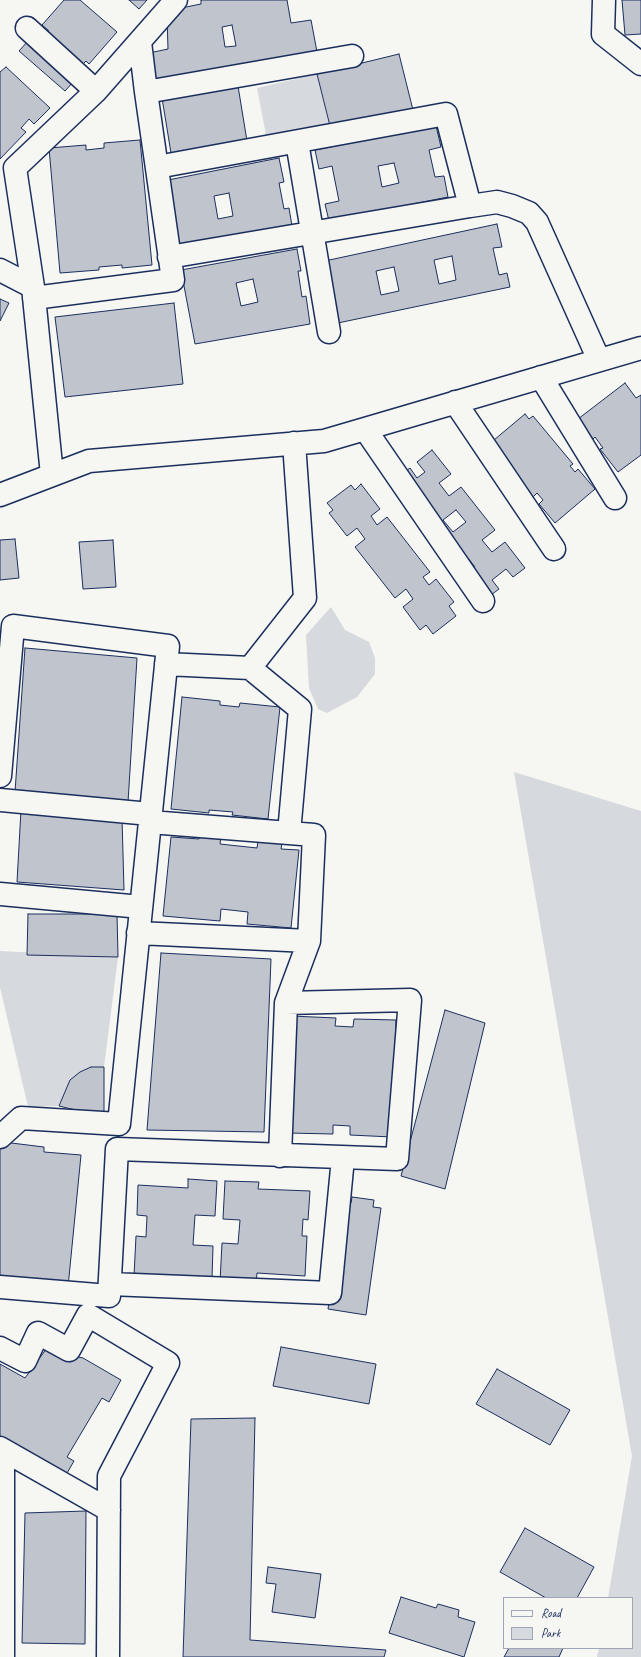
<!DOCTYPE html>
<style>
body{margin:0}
#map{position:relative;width:641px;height:1657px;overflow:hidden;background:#f6f6f2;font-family:Caveat,sans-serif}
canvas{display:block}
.legend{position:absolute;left:503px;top:1597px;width:130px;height:52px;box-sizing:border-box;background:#f6f6f2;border:1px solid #9ea6b7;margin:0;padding:5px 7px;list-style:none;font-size:12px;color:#1b2f5e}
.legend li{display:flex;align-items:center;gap:8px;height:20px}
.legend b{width:20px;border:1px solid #9ea6b7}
</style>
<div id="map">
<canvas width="641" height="1657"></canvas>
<ul class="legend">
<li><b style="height:5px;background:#f6f6f2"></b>Road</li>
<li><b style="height:11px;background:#d6d9dd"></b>Park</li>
</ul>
</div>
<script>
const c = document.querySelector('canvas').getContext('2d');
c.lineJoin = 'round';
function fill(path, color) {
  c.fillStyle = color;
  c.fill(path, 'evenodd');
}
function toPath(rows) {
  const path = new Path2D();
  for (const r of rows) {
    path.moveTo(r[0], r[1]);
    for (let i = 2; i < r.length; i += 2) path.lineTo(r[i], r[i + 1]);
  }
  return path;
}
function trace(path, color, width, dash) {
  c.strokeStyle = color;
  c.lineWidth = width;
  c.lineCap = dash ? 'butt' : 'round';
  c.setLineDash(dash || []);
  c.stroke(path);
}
const green = toPath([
 [317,74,330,129,266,135,257,88],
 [331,607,345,630,369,642,375,658,375,674,357,697,327,713,318,709,309,688,306,635],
 [514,772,641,811,641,1657,597,1657,599,1648,632,1648,632,1598,608,1598,632,1456],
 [0,951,118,957,104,1067,64,1094,59,1106,28,1107,0,987]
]);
const building = toPath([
 [64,0,80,0,117,32,89,64,86,61,79,68,83,71,65,91,19,51,36,32,42,38,49,31,42,25,64,0],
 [129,0,147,0,139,9,129,0],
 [201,0,287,0,291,23,311,20,317,52,155,83,149,53,168,49,167,16,181,8,201,4,201,0],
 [232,25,236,46,225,47,222,27,232,25],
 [622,0,641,0,641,34,625,35,622,0],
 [399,54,414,114,332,134,317,74,399,54],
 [6,67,50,108,34,124,29,119,21,128,26,132,0,159,0,72,6,67],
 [238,86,247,141,171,153,162,98,238,86],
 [436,126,441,147,429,150,435,177,444,176,448,197,329,221,325,204,339,201,332,166,319,169,315,150,436,126],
 [394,163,399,183,382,187,378,166,394,163],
 [140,140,152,265,122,268,122,265,99,267,99,270,60,273,49,148,86,145,86,150,104,148,104,143,140,140],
 [279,158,284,182,279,183,284,209,289,208,292,226,176,248,163,181,279,158],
 [229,193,233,216,218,219,214,196,229,193],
 [497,224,502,247,493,248,499,275,507,273,510,287,333,324,320,262,497,224],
 [452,256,456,280,439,284,434,260,452,256],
 [394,267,399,291,381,295,376,271,394,267],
 [297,249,301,271,298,271,302,297,306,296,310,324,195,344,181,270,297,249],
 [253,279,258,302,241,306,236,283,253,279],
 [0,299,9,303,0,321,0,299],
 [174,303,183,384,65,397,55,317,174,303],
 [625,383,636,398,641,395,641,455,618,472,600,449,603,448,595,437,593,439,578,419,625,383],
 [525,414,529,419,533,416,573,464,570,466,575,472,578,469,595,489,555,523,539,504,543,500,537,493,533,497,488,445,525,414],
 [432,450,451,474,439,483,449,496,461,487,495,530,482,540,492,552,505,542,525,568,513,577,506,569,492,580,499,589,483,601,463,576,475,567,464,553,453,562,390,483,410,468,417,478,425,472,417,462,432,450],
 [456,510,466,522,453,532,443,520,456,510],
 [361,484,380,509,371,516,377,525,387,517,430,572,423,577,429,585,436,579,454,602,449,606,456,616,433,634,426,625,420,630,403,607,413,599,406,589,395,598,355,547,365,539,357,528,347,536,329,513,333,510,327,503,351,485,355,490,361,484],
 [15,539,19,578,0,580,0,540,15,539],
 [113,540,116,587,83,589,79,542,113,540],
 [25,648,137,658,128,802,15,792,25,648],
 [182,697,220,701,220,705,239,707,240,703,280,707,268,819,232,815,233,812,209,810,209,813,171,809,182,697],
 [21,810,122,818,124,890,17,882,21,810],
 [200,835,221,837,220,844,257,848,258,841,282,843,281,849,299,850,291,928,247,924,248,912,221,909,220,921,163,916,171,837,199,839,200,835],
 [28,914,117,914,118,957,27,955,28,914],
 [161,953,271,959,264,1132,147,1130,161,953],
 [445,1010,485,1023,445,1189,401,1176,445,1010],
 [291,1016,336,1018,335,1026,353,1027,354,1019,396,1020,392,1137,350,1135,350,1126,333,1125,333,1134,288,1133,291,1016],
 [91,1067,104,1067,104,1117,59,1106,70,1080,80,1072,91,1067],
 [3,1142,44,1147,44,1152,81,1155,68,1287,0,1280,0,1148,2,1148,3,1142],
 [188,1179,217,1181,215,1216,195,1215,193,1245,213,1246,212,1279,134,1276,136,1236,146,1237,147,1216,137,1215,138,1185,188,1188,188,1179],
 [225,1181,259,1182,258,1189,310,1191,308,1220,303,1219,302,1236,307,1236,305,1276,257,1273,256,1284,220,1282,222,1243,238,1244,240,1220,223,1219,225,1181],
 [352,1197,374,1200,373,1207,381,1208,366,1315,328,1309,343,1202,351,1203,352,1197],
 [281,1347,376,1364,369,1404,273,1386,281,1347],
 [47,1348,70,1355,83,1358,121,1380,109,1402,102,1398,67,1457,74,1461,63,1480,0,1442,0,1364,25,1378,47,1348],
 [497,1369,570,1410,550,1445,476,1404,497,1369],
 [255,1418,250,1640,386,1650,384,1657,183,1657,191,1419,255,1418],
 [86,1511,85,1644,22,1643,25,1513,86,1511],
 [525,1528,594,1567,577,1598,546,1598,500,1572,525,1528],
 [268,1567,321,1574,315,1618,272,1612,276,1584,266,1583,268,1567],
 [401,1597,436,1608,438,1604,459,1610,458,1617,475,1622,464,1657,389,1633,401,1597],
 [509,1648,563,1648,559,1657,504,1657,509,1648]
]);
const minor = toPath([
 [604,0,603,34,641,64],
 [27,28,96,91],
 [140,42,146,92],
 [297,142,329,332],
 [157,167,446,114,470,206,169,257],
 [470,206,497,202,512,206,529,213,537,222,599,360],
 [0,270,33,287],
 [34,298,173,280,146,92,352,56],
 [541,377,615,498],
 [455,402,554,549],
 [365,429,483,601],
 [52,475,33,287,15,168,96,91,176,0],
 [0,495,89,461,324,441,641,348],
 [166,664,250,668],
 [0,776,13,626,168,646,119,1124,21,1118,0,1137],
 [0,800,150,814],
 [150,822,289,833],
 [0,894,141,907],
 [138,933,309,941],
 [280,1156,286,1003],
 [110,1284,330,1293,343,1158],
 [0,1287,109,1296,117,1149,397,1159,410,1000,286,1003,309,941,314,835,289,833,300,709,250,668,305,598,294,443],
 [0,1348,25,1361,38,1333,69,1350,88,1315,168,1363,109,1476,108,1657],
 [0,1448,109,1510],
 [3,1450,3,1657]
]);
fill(green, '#d6d9dd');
fill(building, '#c0c4cd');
trace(building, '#1b2f5e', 1);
trace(minor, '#1b2f5e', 25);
trace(minor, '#f6f6f2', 22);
</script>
